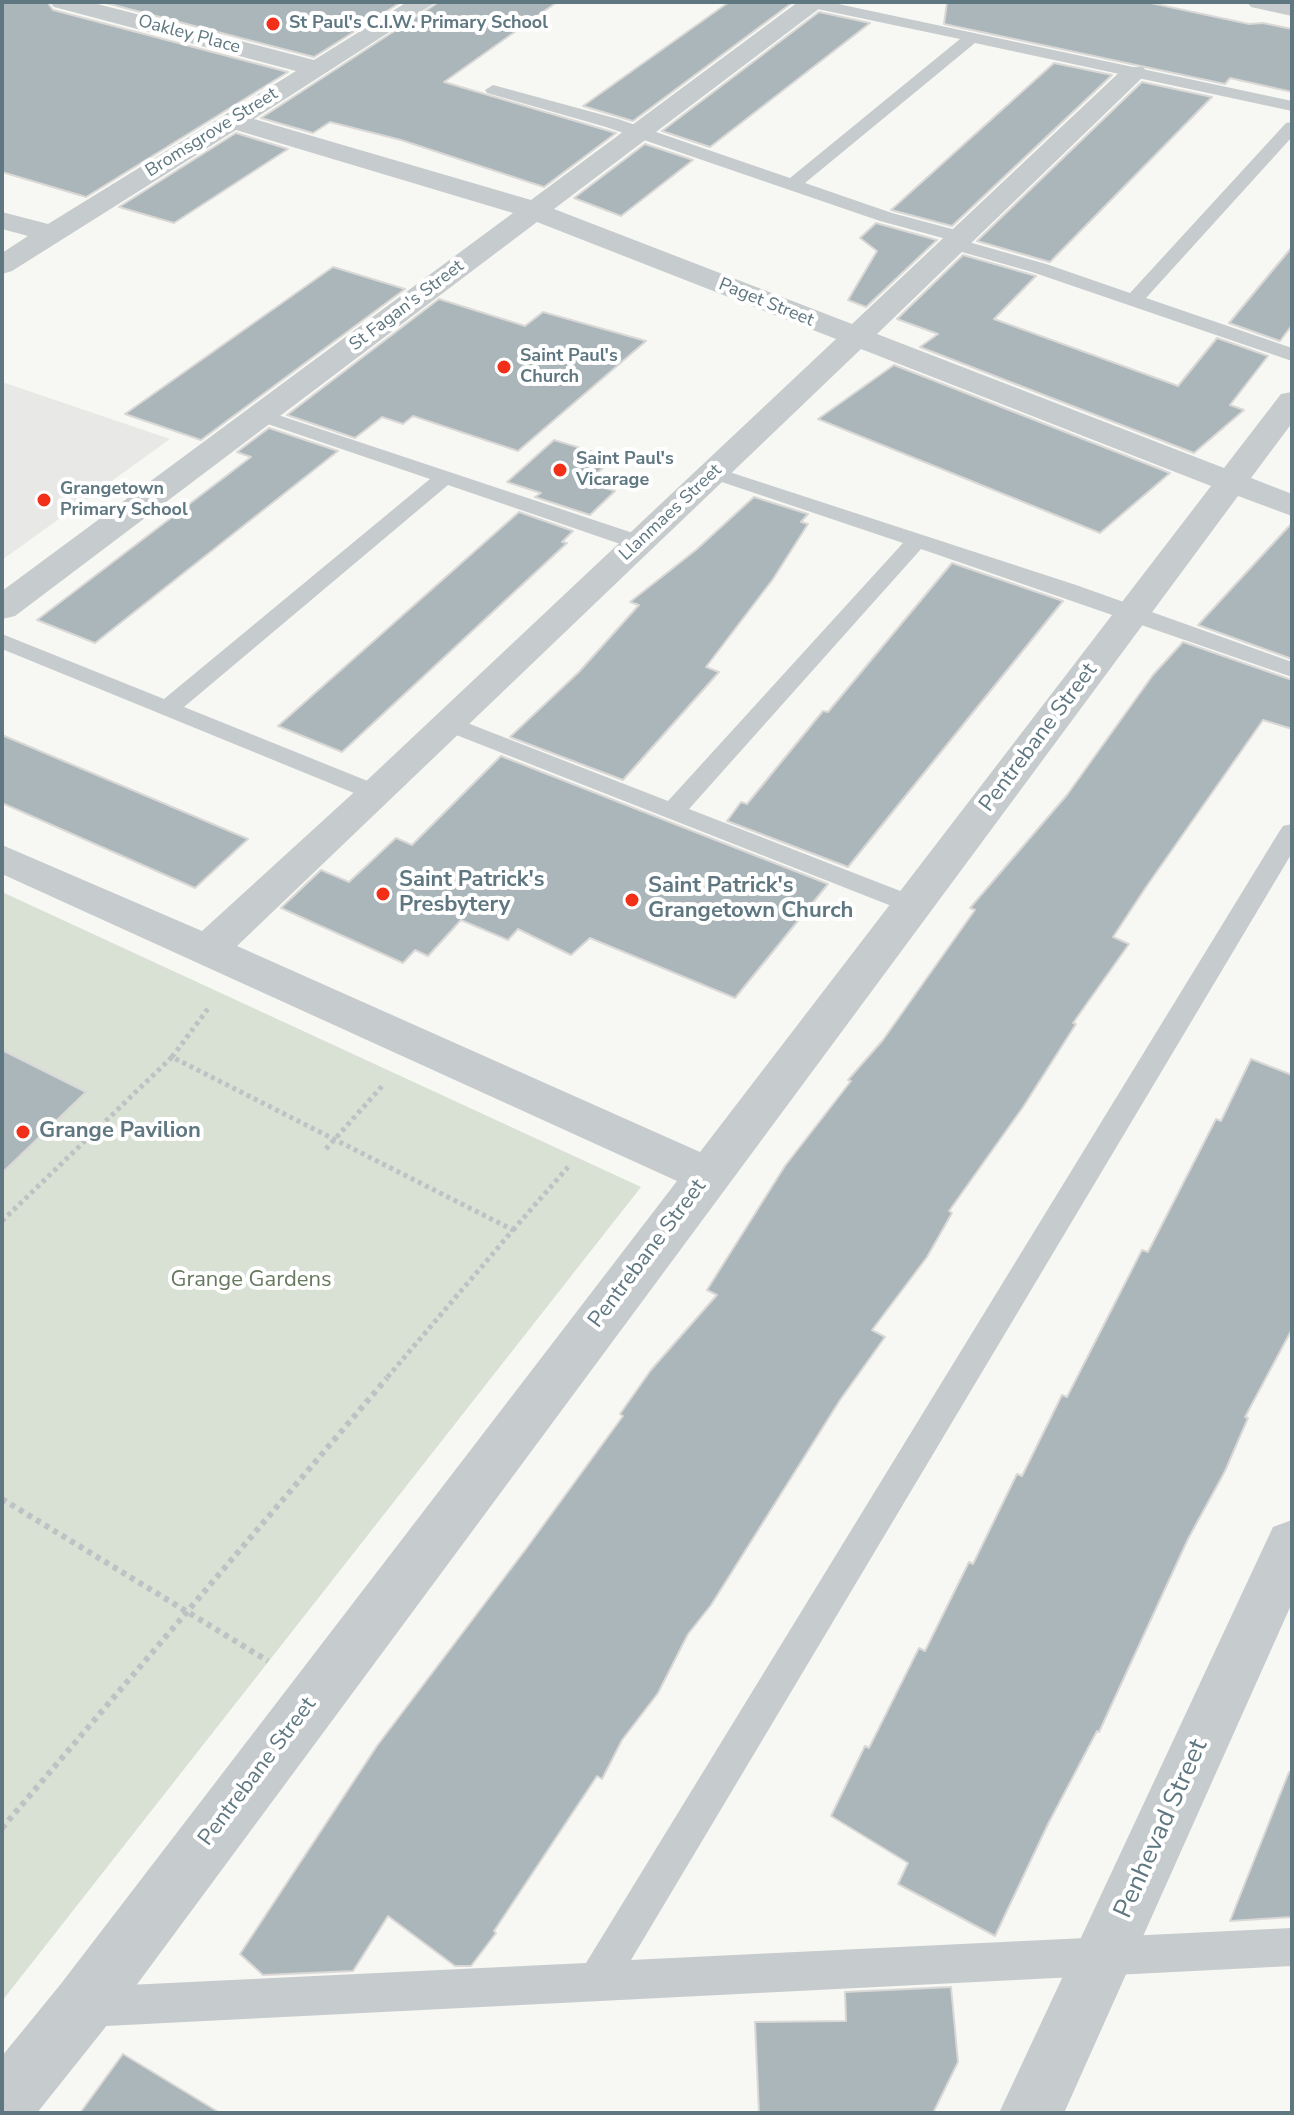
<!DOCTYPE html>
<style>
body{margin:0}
#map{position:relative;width:1294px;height:2115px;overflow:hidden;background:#f7f7f3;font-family:"Nunito Sans",sans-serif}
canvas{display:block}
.frame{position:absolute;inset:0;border:4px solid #5f7781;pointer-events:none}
</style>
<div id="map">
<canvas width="1294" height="2115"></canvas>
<div class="frame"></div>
</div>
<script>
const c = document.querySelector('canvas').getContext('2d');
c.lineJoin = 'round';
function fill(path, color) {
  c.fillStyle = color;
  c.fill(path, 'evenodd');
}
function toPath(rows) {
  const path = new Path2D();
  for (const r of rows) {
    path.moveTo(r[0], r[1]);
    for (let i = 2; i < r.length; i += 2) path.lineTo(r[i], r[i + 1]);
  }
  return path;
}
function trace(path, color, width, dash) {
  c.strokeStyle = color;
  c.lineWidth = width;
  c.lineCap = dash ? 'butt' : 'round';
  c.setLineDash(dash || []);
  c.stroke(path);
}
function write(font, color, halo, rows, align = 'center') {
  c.font = font + ' "Nunito Sans",sans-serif';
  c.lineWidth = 8;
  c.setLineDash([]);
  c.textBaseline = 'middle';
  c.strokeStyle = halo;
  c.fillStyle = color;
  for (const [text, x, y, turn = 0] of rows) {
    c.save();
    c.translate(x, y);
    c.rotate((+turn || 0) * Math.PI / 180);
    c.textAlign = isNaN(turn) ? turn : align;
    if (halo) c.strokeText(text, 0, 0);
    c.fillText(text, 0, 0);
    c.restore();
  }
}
const built = toPath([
 [2,382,170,439,2,560]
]);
const green = toPath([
 [2,892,641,1187,2,2001]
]);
const building = toPath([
 [2,2,47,2,53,10,288,72,86,197,2,172,2,2],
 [102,2,401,2,314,57,102,2],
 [439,2,557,2,444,82,616,133,544,187,401,140,330,122,313,133,261,118,439,2],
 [729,2,793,2,633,121,583,106,729,2],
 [947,2,1146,2,1249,24,1263,23,1292,29,1292,92,1230,78,1225,84,944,24,947,2],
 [819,12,870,23,710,147,662,131,819,12],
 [1054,63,1112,75,952,226,891,210,1054,63],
 [1142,82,1212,97,1050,262,977,241,1142,82],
 [236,133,288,149,174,223,119,207,236,133],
 [645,144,693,160,621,216,574,198,645,144],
 [876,223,937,240,866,307,848,300,877,251,860,238,876,223],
 [1292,247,1292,325,1280,341,1229,323,1292,247],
 [963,255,1036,276,994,319,1178,386,1217,338,1268,356,1230,405,1244,410,1194,453,920,347,938,334,897,319,963,255],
 [333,267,405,289,201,440,125,414,333,267],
 [439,299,525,326,543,312,646,341,518,451,413,416,403,424,382,417,355,438,287,415,439,299],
 [894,365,1170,473,1100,533,818,419,894,365],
 [269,428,338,451,95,643,37,620,251,457,237,452,269,428],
 [554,440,613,458,587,483,615,491,590,515,535,497,541,493,507,482,554,440],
 [754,497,808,514,801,522,808,524,773,579,706,667,719,672,623,780,510,737,579,672,639,605,630,602,696,550,754,497],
 [519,512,573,531,562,542,567,543,342,752,278,726,519,512],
 [1292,523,1292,659,1198,625,1292,523],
 [952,563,1063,601,848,867,727,821,741,802,747,804,823,711,828,712,952,563],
 [1183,642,1292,680,1292,729,1263,720,1146,887,1113,937,1129,944,1073,1023,1076,1024,1023,1107,949,1211,952,1213,927,1257,872,1330,885,1337,840,1400,711,1605,688,1634,658,1693,622,1740,602,1779,597,1776,494,1931,496,1933,471,1966,455,1966,388,1916,353,1971,263,1975,240,1954,377,1746,526,1549,623,1416,620,1414,651,1370,717,1295,707,1290,785,1166,851,1081,848,1080,883,1040,975,910,970,908,1067,795,1153,675,1183,642],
 [2,735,248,839,195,888,2,803,2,735],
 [501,756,828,884,735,998,590,938,571,955,518,929,508,940,461,920,428,956,415,950,403,963,281,908,321,870,349,882,396,838,412,845,501,756],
 [2,1050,86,1092,2,1173,2,1050],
 [1251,1059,1292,1075,1292,1329,1245,1417,1248,1418,1225,1471,1188,1539,1099,1732,1097,1731,1048,1824,995,1936,898,1884,908,1863,831,1816,865,1746,869,1748,919,1648,925,1651,969,1562,973,1564,1017,1474,1022,1476,1062,1395,1067,1397,1142,1250,1148,1252,1216,1119,1221,1121,1251,1059],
 [1289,1772,1292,1773,1292,1917,1230,1921,1289,1772],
 [951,1987,958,2062,933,2113,759,2113,755,2022,846,2021,845,1992,951,1987],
 [123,2054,220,2113,80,2113,123,2054]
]);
const pathFar1 = toPath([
 [172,1057,210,1006],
 [326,1149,384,1084],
 [2,1221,172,1057,513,1230,385,1380],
 [513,1230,568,1167]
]);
const path = toPath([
 [2,1499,268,1661],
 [2,1828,387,1378]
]);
const lane = toPath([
 [800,2,829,2,1292,101,1292,111,975,43,805,183,892,213,967,233,970,237,965,241,1046,264,1130,293,1286,123,1292,122,1292,137,1146,298,1292,348,1292,361,1032,272,948,248,945,244,950,240,880,221,606,127,487,93,485,90,493,85,618,119,790,178,960,39,808,7,800,2],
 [260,409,648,538,651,543,648,548,632,548,448,485,184,707,385,788,388,794,385,800,376,802,2,649,2,634,164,699,430,479,253,419,250,415,260,409],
 [714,467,1076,585,1292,662,1292,677,921,549,689,809,921,899,925,905,921,911,912,914,441,729,437,724,441,719,457,719,668,801,903,543,707,477,704,473,714,467],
 [1292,824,1292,853,631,1960,1292,1928,1292,1966,86,2027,72,2021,66,2007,72,1993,86,1987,586,1963,1279,832,1283,826,1292,824]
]);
const street = toPath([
 [50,2,90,2,314,60,407,2,436,2,254,119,531,200,798,2,823,2,820,8,554,209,852,324,1125,67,1143,67,1147,72,1143,77,877,334,1224,468,1281,394,1292,392,1292,423,1251,478,1292,494,1292,516,1238,496,104,2029,37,2113,2,2113,2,2056,60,1985,677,1181,2,874,2,845,202,931,362,785,836,339,537,222,15,616,2,619,2,591,513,213,236,130,12,271,2,274,2,253,28,236,2,229,2,212,48,224,296,71,54,7,50,2],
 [861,349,1211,486,700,1152,237,946,861,349],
 [1247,2,1292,2,1292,16,1251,7,1247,2],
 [1292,1520,1292,1603,1064,2113,999,2113,1273,1527,1292,1520]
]);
const markers = [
 [273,24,8,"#f22f18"],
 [504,367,8,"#f22f18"],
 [560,470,8,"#f22f18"],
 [44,500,8,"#f22f18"],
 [383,894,8,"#f22f18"],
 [632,900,8,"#f22f18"],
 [23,1132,8,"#f22f18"]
];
const farPoinames = [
 ["St Paul's C.I.W. Primary School",289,24],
 ["Saint Paul's",520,357],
 ["Church",520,378],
 ["Saint Paul's",576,460],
 ["Vicarage",576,481],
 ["Grangetown",60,490],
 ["Primary School",60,511]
];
const farStreetnames = [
 ["Oakley Place",189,35,15],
 ["Bromsgrove Street",212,133,-32],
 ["Paget Street",766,303,22],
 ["St Fagan's Street",407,306,-37],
 ["Llanmaes Street",671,513,-43]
];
const streetNames = [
 ["Pentrebane Street",1039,738,-53],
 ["Pentrebane Street",648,1254,-53],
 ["Pentrebane Street",258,1772,-53]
];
const poiNames = [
 ["Saint Patrick's",399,881],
 ["Presbytery",399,906],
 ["Saint Patrick's",648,887],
 ["Grangetown Church",648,912],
 ["Grange Pavilion",39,1132]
];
const parkNames = [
 ["Grange Gardens",251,1281]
];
const nearStreetnames = [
 ["Penhevad Street",1162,1829,-66]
];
fill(built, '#e8e8e7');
fill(green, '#d9e0d4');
fill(building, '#aab6b9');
trace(building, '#d9d8d6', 2);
trace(pathFar1, '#bfc2c4', 5, [4, 4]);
trace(path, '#bfc2c4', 6, [5, 5]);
fill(lane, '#c6cbcd');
fill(street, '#c6cbcd');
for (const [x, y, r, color] of markers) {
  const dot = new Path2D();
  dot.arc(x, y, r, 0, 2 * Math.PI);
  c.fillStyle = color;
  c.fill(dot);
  trace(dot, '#fff', 3);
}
write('bold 18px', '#5f7781', '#fff', farPoinames, 'left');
write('18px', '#5f7781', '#fff', farStreetnames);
write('22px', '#5f7781', '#fff', streetNames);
write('bold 22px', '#5f7781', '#fff', poiNames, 'left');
write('22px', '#67795f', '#fff', parkNames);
write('26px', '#5f7781', '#fff', nearStreetnames);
</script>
